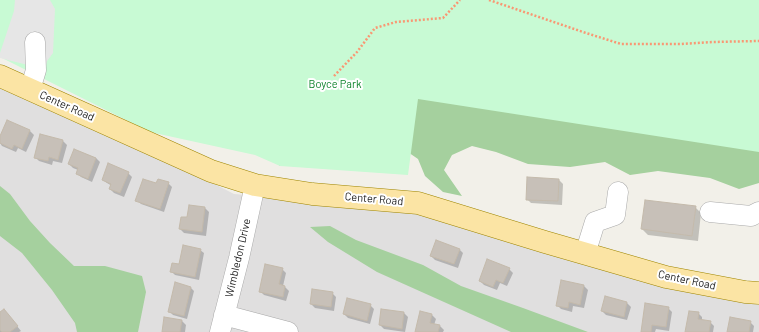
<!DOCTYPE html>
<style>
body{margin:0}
canvas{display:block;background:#f2f0e9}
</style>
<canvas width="759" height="332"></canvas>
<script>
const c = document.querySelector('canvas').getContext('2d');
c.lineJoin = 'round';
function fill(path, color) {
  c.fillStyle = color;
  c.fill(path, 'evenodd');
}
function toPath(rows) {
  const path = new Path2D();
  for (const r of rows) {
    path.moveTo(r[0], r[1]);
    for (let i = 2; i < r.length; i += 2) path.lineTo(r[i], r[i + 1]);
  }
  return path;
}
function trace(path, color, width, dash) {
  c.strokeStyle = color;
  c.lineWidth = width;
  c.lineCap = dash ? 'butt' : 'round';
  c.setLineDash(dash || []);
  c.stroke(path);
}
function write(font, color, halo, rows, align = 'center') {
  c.font = font + ' Barlow,sans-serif';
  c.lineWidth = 4;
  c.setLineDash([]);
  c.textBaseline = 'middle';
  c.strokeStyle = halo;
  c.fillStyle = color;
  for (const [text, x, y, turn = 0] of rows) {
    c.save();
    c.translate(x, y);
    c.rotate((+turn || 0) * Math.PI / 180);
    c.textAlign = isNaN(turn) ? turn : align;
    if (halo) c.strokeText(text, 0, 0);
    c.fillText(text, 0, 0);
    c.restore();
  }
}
const residential = toPath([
 [0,77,30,90,234,194,419,210,677,287,759,305,759,332,0,332]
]);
const forest = toPath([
 [759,0,759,183,739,189,710,178,658,171,630,175,605,162,570,167,528,164,496,152,472,146,452,155,444,170,462,196,443,192,425,176,418,159,386,137,280,166,233,116],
 [0,186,10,194,30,221,50,243,74,266,105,266,142,276,146,292,138,332,77,332,75,323,52,290,22,253,0,236],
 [330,226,356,240,423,265,461,286,523,308,588,332,511,332,377,272,328,242,310,227]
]);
const park = toPath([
 [0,0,759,0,759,152,418,99,408,175,280,166,255,155,150,132,0,57]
]);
const parking = toPath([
 [15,0,50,0,55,9,53,53,47,61,45,71,28,65,0,58,0,53,14,11]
]);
const shadow = toPath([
 [7,121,30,131,34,135,26,152,18,148,16,152,2,146,0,143,0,138],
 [41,135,63,141,67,145,62,163,53,161,52,165,39,161,35,157],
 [75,150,96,158,100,162,92,182,81,177,77,173,78,170,73,168,69,164],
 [128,173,132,177,124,197,114,193,110,189,112,186,107,183,103,180],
 [559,180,563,184,562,205,531,203,527,199],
 [168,183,172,187,164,212,141,204,137,200,157,185],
 [695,207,701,213,698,241,648,235,642,229],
 [205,208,209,212,206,236,184,233,180,229,188,219],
 [459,249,463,253,458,268,435,260,431,256],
 [200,250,204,253,199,280,175,275,171,271],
 [282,269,286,273,283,286,285,287,289,291,286,301,264,295,260,291],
 [509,269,513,273,507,286,500,283,497,290,484,285,480,281],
 [584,286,588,290,584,308,573,306,572,312,561,309,557,305],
 [190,287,194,291,187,319,173,315,169,311],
 [332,293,336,297,334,311,315,308,311,304],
 [627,303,631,307,627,320,606,315,602,311],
 [370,305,374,309,370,324,348,318,344,314],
 [668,308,672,312,669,331,656,329,655,332,642,332],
 [4,310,21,331,19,332,0,332,0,314],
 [404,313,408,317,405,332,384,329,380,325],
 [698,313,702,317,702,320,710,322,714,326,713,332,686,332],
 [432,315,436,319,434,325,440,326,444,330,443,332,416,332],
 [165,319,182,321,186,325,185,332,163,332],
 [750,322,754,326,753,332,728,332]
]);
const building = toPath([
 [7,120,30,130,22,149,14,145,12,149,0,143,0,136,7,120],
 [40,134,63,140,58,160,49,157,48,161,34,158,40,134],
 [74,149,96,158,88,179,76,174,78,168,68,164,74,149],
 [108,163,129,172,120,193,109,189,111,184,102,180,108,163],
 [527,177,559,179,558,201,526,200,527,177],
 [143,179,156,183,158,179,169,182,160,209,135,201,143,179],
 [645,200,696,206,692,236,641,229,645,200],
 [189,205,205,207,202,232,179,229,181,217,187,217,189,205],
 [436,240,460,249,454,264,430,256,436,240],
 [183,245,201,249,195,277,170,272,172,263,179,264,183,245],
 [487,259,510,268,503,283,496,280,493,287,479,281,487,259],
 [265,264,283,268,279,284,285,286,283,297,259,292,265,264],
 [561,280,584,285,580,305,569,302,568,308,556,306,561,280],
 [175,282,191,287,184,316,168,312,175,282],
 [312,289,333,292,331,307,310,304,312,289],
 [605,296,627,302,624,317,601,311,605,296],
 [347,298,371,304,367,321,343,314,347,298],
 [645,303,669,307,666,327,652,325,651,332,641,332,645,303],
 [4,309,18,326,10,332,2,332,0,330,0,312,4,309],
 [381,309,404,312,402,329,379,325,381,309],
 [420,311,432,314,430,323,440,325,438,332,415,332,420,311],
 [689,311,699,312,698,319,711,321,709,332,685,332,689,311],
 [164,317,182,320,180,332,162,332,164,317],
 [730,317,751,321,749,332,727,332,730,317]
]);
const path = toPath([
 [489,0,586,33,621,44,681,44,712,42,759,41],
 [334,76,357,52,375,28,396,22,443,18,460,0]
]);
const minor = toPath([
 [30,90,36,70,35,42],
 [710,212,751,216,759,212],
 [585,254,595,222,615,215,618,192],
 [224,315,288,332],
 [220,332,239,258,255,185]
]);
const major = toPath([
 [0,76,211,171,255,185,312,194,418,203,545,242,666,277,745,292,759,293]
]);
const parkNames = [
 ["Boyce Park",335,84]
];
const streetNames = [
 ["Center Road",67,106,24],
 ["Center Road",374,199,5],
 ["Wimbledon Drive",238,258,-77],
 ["Center Road",687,280,12]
];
fill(residential, '#e0dfdf');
fill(forest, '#a5d09e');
fill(park, '#c8fad4');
fill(parking, '#e6e6e6');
fill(shadow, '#0003');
fill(building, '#c7c0b8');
trace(building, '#c4baab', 1);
trace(minor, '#a9a9a9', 21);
trace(major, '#9e8501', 23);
trace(path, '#f99773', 2.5, [2, 2]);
trace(minor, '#fff', 20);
trace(major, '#fbe4a4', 22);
write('11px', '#0d832b', '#fff', parkNames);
write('11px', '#222', '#fff', streetNames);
</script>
